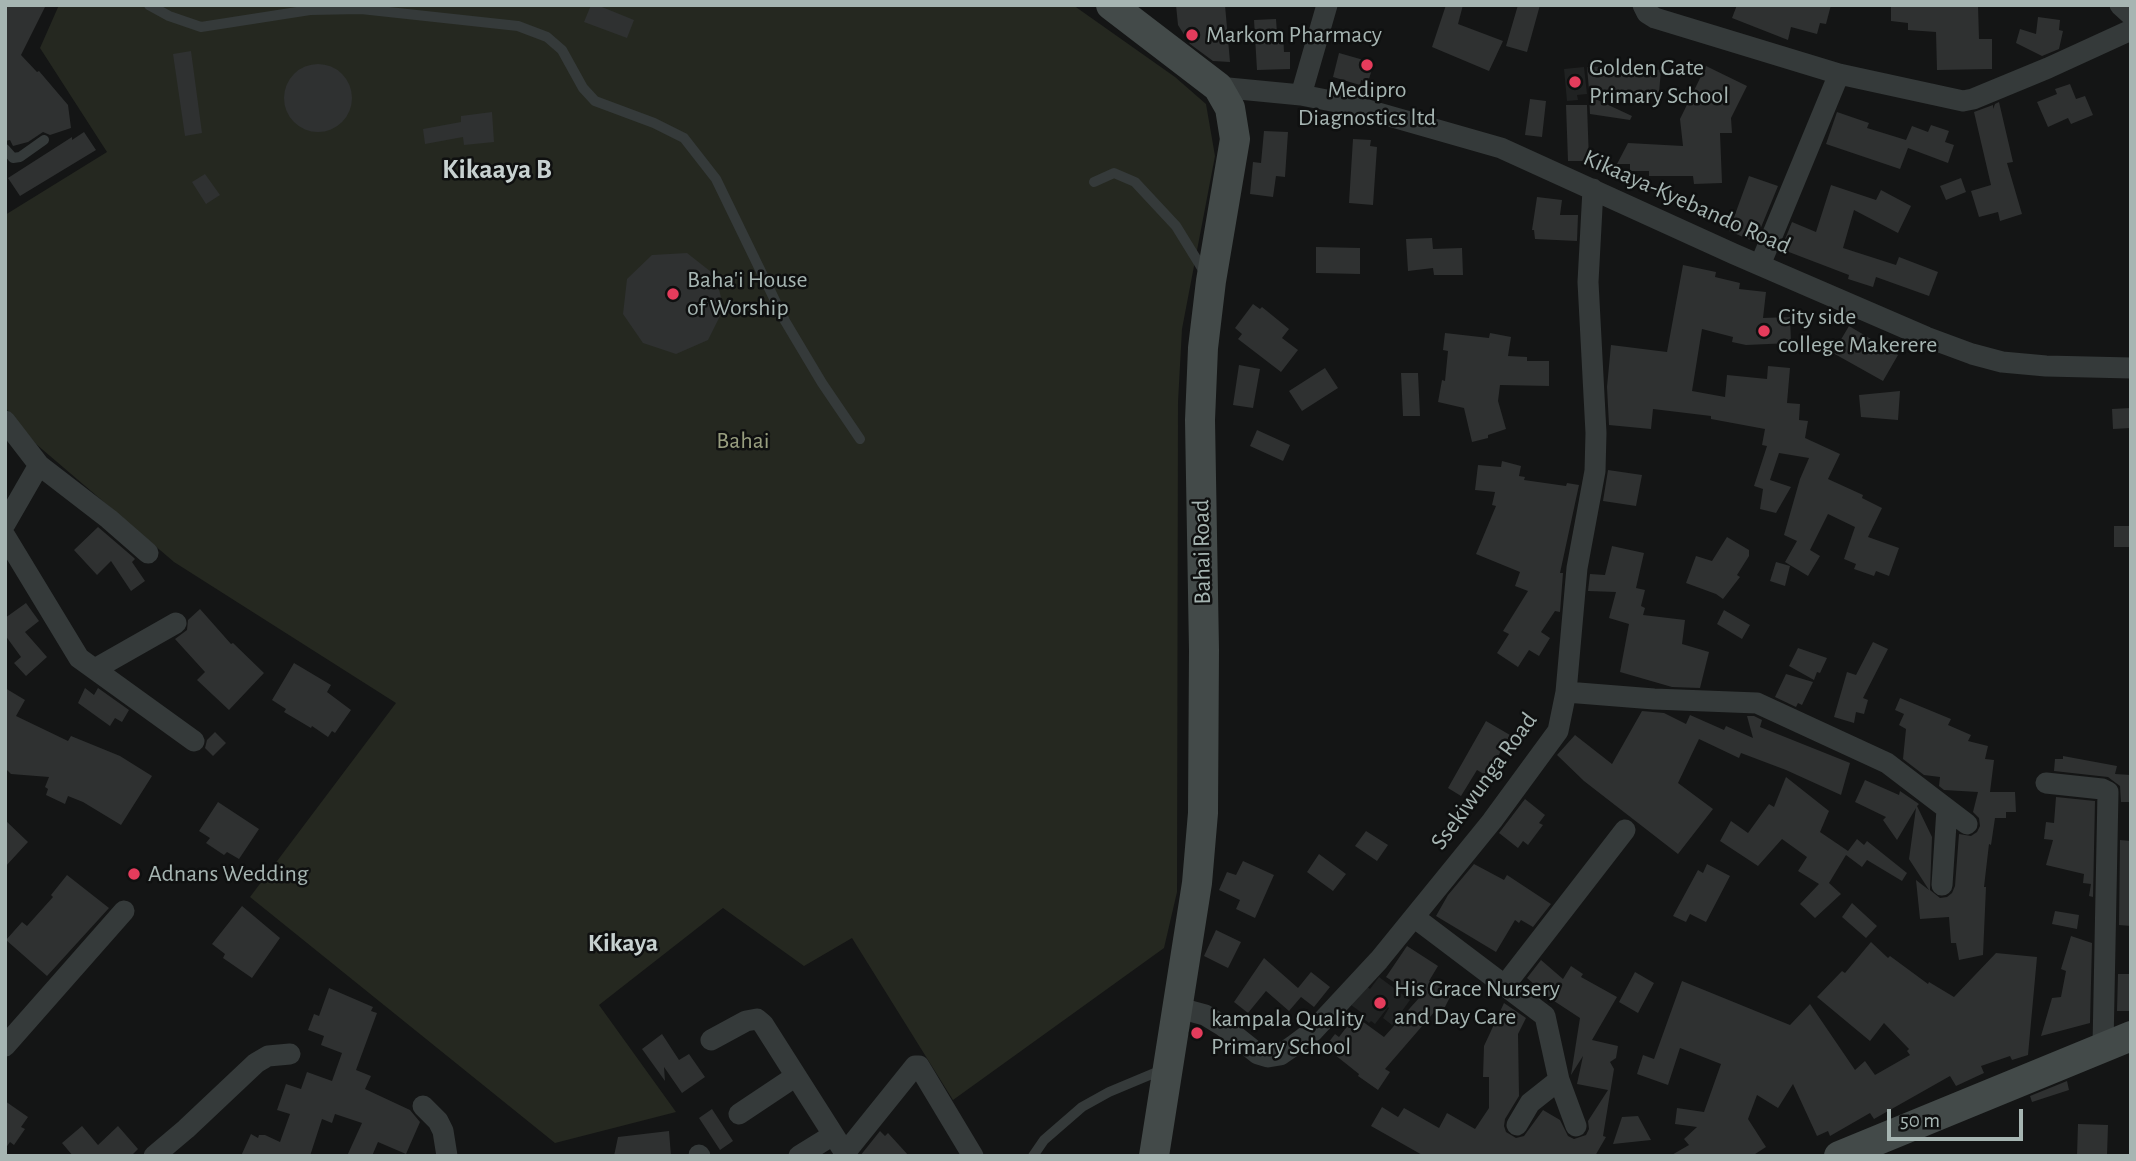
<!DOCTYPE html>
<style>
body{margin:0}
#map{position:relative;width:2136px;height:1161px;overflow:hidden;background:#141515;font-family:"Alegreya Sans",sans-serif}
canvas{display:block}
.frame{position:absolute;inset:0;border:7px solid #a6b5b2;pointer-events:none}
.scale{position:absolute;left:1887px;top:1109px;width:136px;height:32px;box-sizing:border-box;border:4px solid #a6b5b2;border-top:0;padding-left:9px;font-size:21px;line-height:24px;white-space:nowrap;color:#a6b5b2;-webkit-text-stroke:5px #0f1010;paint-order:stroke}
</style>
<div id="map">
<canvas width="2136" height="1161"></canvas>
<div class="frame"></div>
<div class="scale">50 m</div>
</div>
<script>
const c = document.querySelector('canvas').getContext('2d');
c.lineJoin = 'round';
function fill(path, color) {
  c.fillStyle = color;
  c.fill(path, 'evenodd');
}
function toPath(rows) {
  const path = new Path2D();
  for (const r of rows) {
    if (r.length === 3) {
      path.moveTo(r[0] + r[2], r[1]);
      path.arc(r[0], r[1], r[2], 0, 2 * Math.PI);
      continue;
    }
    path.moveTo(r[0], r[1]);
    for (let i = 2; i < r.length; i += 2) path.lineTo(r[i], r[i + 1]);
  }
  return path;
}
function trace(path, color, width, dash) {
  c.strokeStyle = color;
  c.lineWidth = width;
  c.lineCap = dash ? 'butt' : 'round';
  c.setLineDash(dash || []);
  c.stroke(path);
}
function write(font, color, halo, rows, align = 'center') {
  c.font = font + ' "Alegreya Sans",sans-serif';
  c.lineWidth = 5;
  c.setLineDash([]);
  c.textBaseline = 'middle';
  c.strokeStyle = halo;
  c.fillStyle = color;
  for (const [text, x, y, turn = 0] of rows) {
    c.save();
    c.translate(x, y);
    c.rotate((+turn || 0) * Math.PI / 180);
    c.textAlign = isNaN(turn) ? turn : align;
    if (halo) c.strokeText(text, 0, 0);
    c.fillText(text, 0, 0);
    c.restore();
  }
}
const built = toPath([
 [1584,67,1587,94,1577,95,1578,100,1567,101,1564,69],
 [1379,977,1410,1000,1392,1025,1383,1018,1389,1008,1388,1007,1375,1024,1371,1021,1369,1023,1360,1016,1362,1013,1351,1005,1365,985,1370,989]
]);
const green = toPath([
 [59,5,1073,5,1175,77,1206,104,1215,156,1182,329,1178,402,1177,892,1164,948,953,1100,852,938,804,966,723,908,599,1005,676,1112,555,1143,250,897,396,703,174,562,36,444,5,407,5,215,107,152,40,48]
]);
const building = toPath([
 [5,5,46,5,21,55,37,72,39,71,68,105,71,128,50,135,43,132,28,142,13,146,10,140,5,141],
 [591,5,597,5,634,20,627,38,584,22],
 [1176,5,1225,5,1230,62,1213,61,1190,44,1178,25],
 [1446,5,1463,5,1458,24,1503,41,1489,71,1432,47],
 [1518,5,1540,5,1527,52,1506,46],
 [1737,5,1831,5,1826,24,1820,23,1817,34,1791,27,1788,40,1732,18],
 [1891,5,1978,5,1979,39,1992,39,1992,69,1937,70,1936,32,1908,30,1908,23,1891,21],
 [2038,17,2060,20,2059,30,2063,31,2059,49,2042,56,2016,43,2020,29,2036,34],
 [1276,19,1277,33,1283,32,1284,52,1290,52,1290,69,1257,70,1254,20],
 [191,51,202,133,185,136,173,54],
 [1339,53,1374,63,1368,82,1361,80,1360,85,1333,77],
 [318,98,34],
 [1616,66,1661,70,1659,93,1638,94,1589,90,1587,67],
 [1706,66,1747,86,1731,118,1732,133,1720,133,1722,183,1694,184,1693,176,1649,176,1649,171,1630,171,1630,164,1617,164,1628,143,1683,146,1680,119],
 [2070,84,2076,99,2085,96,2093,115,2071,124,2068,118,2048,127,2037,102,2057,94,2055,89],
 [1589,96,1632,116,1630,120,1590,114],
 [1530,99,1546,101,1542,137,1525,135],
 [1999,102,2013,162,2007,163,2022,214,2000,221,1998,212,1979,217,1971,191,1991,185,1974,112,1993,105,1993,109,1995,104],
 [1566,105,1587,105,1589,161,1568,161],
 [492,112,494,142,464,145,463,137,425,144,423,129,461,122,461,116],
 [1837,112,1869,123,1867,128,1906,140,1912,126,1928,132,1931,125,1949,131,1945,142,1954,145,1948,163,1908,148,1900,169,1826,144],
 [1264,131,1288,132,1285,177,1276,176,1273,197,1250,194,1253,162,1261,163],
 [84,132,96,150,20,196,8,178,72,137,72,140],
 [1353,139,1371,140,1370,146,1377,147,1373,205,1349,203],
 [205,174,220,195,206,204,192,182],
 [1749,176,1778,186,1755,242,1729,231],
 [1961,178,1966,192,1946,200,1940,186],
 [1831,185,1876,200,1881,190,1911,206,1898,233,1854,210,1843,248,1896,265,1899,257,1938,272,1929,296,1876,277,1873,287,1848,279,1849,275,1781,249,1792,222,1816,232],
 [1537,197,1562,200,1560,215,1578,215,1577,241,1535,239,1534,230,1532,230],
 [1432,238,1433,249,1462,248,1463,275,1434,275,1433,268,1408,271,1406,239],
 [1316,247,1360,248,1360,274,1316,273],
 [687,253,715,275,724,308,708,340,676,354,643,343,623,314,627,279,652,255],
 [1683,265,1716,272,1715,277,1740,283,1739,289,1766,292,1763,318,1790,317,1791,343,1746,345,1732,342,1733,337,1702,329,1692,391,1725,397,1727,375,1767,379,1768,366,1790,368,1787,403,1800,404,1799,420,1808,421,1805,438,1840,454,1828,479,1863,495,1862,498,1882,508,1868,537,1899,548,1889,576,1876,571,1874,576,1854,569,1856,564,1844,559,1855,527,1828,514,1810,550,1820,556,1808,576,1785,562,1797,541,1784,535,1800,479,1809,458,1779,453,1770,480,1791,487,1776,513,1760,509,1763,489,1754,486,1767,446,1762,445,1765,429,1711,419,1711,416,1653,409,1651,429,1609,425,1607,387,1611,345,1667,352],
 [1253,304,1260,309,1262,307,1289,329,1282,338,1298,350,1281,372,1238,339,1242,334,1235,328],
 [1849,326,1898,355,1883,381,1833,353],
 [1445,333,1489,338,1490,333,1511,337,1508,356,1527,357,1527,361,1549,361,1549,386,1500,385,1498,401,1506,429,1488,435,1488,438,1472,442,1464,408,1438,402,1442,380,1445,381,1448,351,1443,350],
 [1239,365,1260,369,1253,408,1233,405],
 [1325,368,1338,388,1302,411,1289,391],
 [1401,373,1418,373,1420,416,1403,416],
 [1900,391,1898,420,1861,417,1859,395],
 [2131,408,2131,428,2113,429,2112,409],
 [1257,430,1290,445,1283,461,1250,446],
 [1502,461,1521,466,1519,476,1525,477,1524,480,1566,486,1567,483,1579,485,1560,573,1563,573,1560,612,1555,611,1541,632,1550,638,1539,656,1529,650,1518,667,1497,653,1509,634,1503,631,1528,591,1515,586,1520,572,1476,554,1496,506,1492,505,1495,492,1475,490,1478,465,1501,467],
 [1608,470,1642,475,1636,506,1603,501],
 [2114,526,2131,526,2131,547,2114,547],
 [98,527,133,557,135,559,132,562,145,581,131,591,111,561,97,575,74,550],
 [1727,537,1749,550,1749,556,1737,575,1740,577,1723,599,1716,594,1686,583,1696,556,1712,561],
 [1612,546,1644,553,1636,588,1645,590,1641,606,1645,608,1643,615,1685,620,1682,644,1709,652,1700,688,1672,687,1620,672,1629,624,1609,618,1616,592,1588,591,1590,574,1605,575],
 [1776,562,1790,566,1785,586,1770,581],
 [26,603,39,621,25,632,47,657,26,676,14,663,21,657,5,635,5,618],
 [200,609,231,644,233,643,264,673,229,710,197,680,205,672,175,639,187,630,188,620],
 [1724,610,1750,625,1742,639,1717,624],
 [1873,642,1888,649,1863,698,1868,700,1864,714,1856,712,1854,723,1834,717,1847,672,1856,675],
 [1798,648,1827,658,1820,673,1817,672,1814,680,1789,666],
 [294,663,331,685,327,692,351,710,335,733,332,731,328,737,312,726,311,728,284,712,286,709,272,700],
 [1786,674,1813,682,1802,705,1798,703,1796,707,1775,697],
 [5,688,25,700,16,716,68,741,71,736,120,756,152,776,121,825,83,802,68,796,65,804,46,795,48,789,45,787,49,777,11,774,5,768],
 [85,688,94,695,98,688,129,710,122,722,115,718,110,726,78,703],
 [1900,698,1951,719,1948,725,1971,735,1968,741,1988,746,1985,759,1994,760,1990,792,2015,792,2016,812,2006,812,2006,818,1995,818,1991,845,1989,844,1984,887,1986,887,1983,955,1959,960,1956,943,1951,943,1949,917,1920,919,1916,880,1929,890,1909,859,1916,808,1897,840,1883,820,1886,817,1855,802,1865,780,1899,795,1900,791,1919,804,1917,806,1932,837,1930,890,1940,898,1947,897,1952,893,1955,886,1959,834,1971,836,1977,832,1980,826,1979,818,1973,812,1978,792,1944,790,1939,786,1940,777,1924,775,1903,759,1906,729,1899,725,1904,714,1895,710],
 [1642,711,1664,713,1686,724,1690,715,1724,730,1726,726,1753,738,1747,716,1754,716,1762,720,1760,727,1850,763,1841,795,1786,770,1741,753,1739,758,1699,739,1678,783,1713,809,1678,854,1584,781,1557,755,1575,735,1612,764],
 [1486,721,1510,735,1487,776,1477,770,1461,796,1448,788],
 [215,732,226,743,213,756,205,748,207,740],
 [2063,756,2117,766,2115,774,2131,775,2131,802,2121,802,2120,786,2108,777,2054,771,2055,759,2063,759],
 [1786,777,1829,811,1820,832,1848,851,1857,839,1864,845,1867,841,1907,873,1902,881,1867,860,1862,867,1846,855,1829,883,1841,894,1815,918,1800,904,1819,884,1798,871,1807,857,1782,839,1758,866,1720,841,1731,821,1748,833,1769,804,1774,807],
 [2056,797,2095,801,2093,897,2089,896,2091,884,2083,883,2084,874,2046,865,2053,840,2044,839,2046,822,2054,823],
 [1525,799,1545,815,1539,823,1543,825,1528,845,1523,841,1518,848,1499,833],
 [218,802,259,829,239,859,227,852,224,855,206,843,210,838,199,831],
 [5,820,28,842,5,867],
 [1366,831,1388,845,1377,861,1355,846],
 [2120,840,2131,841,2131,926,2119,925],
 [1319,854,1346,874,1333,891,1307,872],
 [1243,861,1274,875,1255,918,1236,909,1240,900,1219,890,1227,872,1236,875],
 [1474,864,1504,880,1507,875,1551,904,1533,927,1521,920,1519,923,1515,920,1496,952,1436,916,1448,895],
 [1707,864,1730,876,1706,922,1690,914,1686,922,1673,916,1698,870,1703,873],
 [67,875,109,908,47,976,6,940,22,922,27,926,53,897,51,895],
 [1852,903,1877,926,1866,938,1842,917],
 [242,906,280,938,252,978,223,958,225,954,212,944],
 [2055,911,2079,915,2077,929,2052,924],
 [1216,930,1241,942,1228,968,1204,956],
 [2071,936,2092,943,2090,1023,2041,1036,2052,998,2061,997,2066,971,2061,969],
 [1871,942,1888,958,1890,956,1928,984,1929,982,1954,997,1996,953,2037,957,2028,1055,2012,1060,2010,1056,1981,1066,1984,1073,1956,1086,1950,1076,1874,1119,1870,1113,1830,1136,1828,1131,1817,1136,1793,1084,1778,1108,1757,1095,1748,1119,1766,1147,1752,1156,1670,1156,1689,1145,1684,1139,1697,1127,1675,1124,1677,1108,1704,1112,1721,1064,1680,1048,1668,1085,1637,1074,1643,1055,1654,1059,1682,981,1790,1025,1810,1004,1855,1070,1865,1061,1875,1075,1910,1055,1907,1051,1909,1049,1884,1023,1870,1041,1817,997,1842,971,1845,973],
 [1407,946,1438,966,1429,981,1452,993,1442,1013,1436,1010,1385,1069,1390,1072,1378,1090,1358,1076,1359,1074,1325,1047,1335,1034,1339,1037,1355,1016,1384,1037,1419,998,1386,977],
 [1264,958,1298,988,1311,972,1330,987,1314,1007,1301,997,1289,1011,1266,991,1248,1013,1234,1002],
 [1541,960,1563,979,1571,966,1583,974,1581,977,1617,997,1592,1040,1618,1046,1616,1058,1610,1062,1614,1069,1603,1136,1606,1137,1595,1156,1424,1156,1371,1126,1382,1107,1398,1117,1404,1108,1439,1128,1447,1113,1475,1129,1489,1108,1489,1077,1483,1077,1484,1046,1504,1003,1526,1018,1518,1034,1519,1096,1505,1119,1504,1126,1506,1132,1516,1138,1524,1136,1543,1110,1560,1120,1568,1136,1574,1139,1586,1135,1589,1129,1588,1121,1608,1090,1577,1084,1583,1056,1571,1075,1580,1018,1551,999,1527,978],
 [1635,972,1654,983,1638,1013,1619,1002],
 [2118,974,2131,974,2131,1011,2117,1011],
 [329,988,373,1007,371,1011,377,1013,356,1070,371,1076,365,1089,410,1110,420,1122,406,1154,378,1142,372,1156,347,1156,362,1123,335,1114,332,1123,322,1119,310,1156,241,1156,251,1134,258,1138,259,1135,265,1135,280,1142,290,1114,277,1110,286,1084,301,1089,307,1072,332,1081,342,1053,321,1045,324,1036,308,1030,314,1014,319,1016],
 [662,1034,679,1060,689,1054,705,1077,682,1093,664,1067,665,1081,642,1049],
 [2067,1081,2069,1090,2032,1102,2030,1096],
 [5,1101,28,1117,21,1127,25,1129,14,1145,10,1142,5,1149],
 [712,1109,733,1141,720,1150,699,1118],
 [1638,1116,1651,1140,1613,1144,1622,1117],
 [2078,1124,2108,1125,2107,1156,2077,1156],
 [82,1126,98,1145,118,1126,138,1149,131,1156,73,1156,62,1143],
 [669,1131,671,1156,614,1156,618,1137],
 [880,1131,885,1136,888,1133,909,1156,860,1156]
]);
const lane = toPath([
 [149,5,169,16,201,27,310,10,361,9,518,26,547,37,562,50,583,88,595,101,654,123,684,138,716,179,785,321,822,383,860,439],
 [5,149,13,158,20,157,44,140],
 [1094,182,1114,173,1135,182,1176,226,1205,273],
 [1033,1156,1044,1140,1082,1107,1109,1092,1164,1069]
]);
const street = toPath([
 [1643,5,1647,13,1655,18,1839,74,1963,101,1973,99,2048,68,2131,30],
 [2120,5,2131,15],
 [1218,87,1301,95,1347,104,1501,148,1734,254,1926,337,1972,354,2002,362,2046,366,2131,368],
 [1301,95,1327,5],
 [1760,265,1839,74],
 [5,421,39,465,109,519,148,553],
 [5,524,39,465],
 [5,536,79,658,194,741],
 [95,669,176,623],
 [1566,692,1654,699,1757,703,1887,763,1967,824],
 [2046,783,2102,789,2108,792,2103,1046],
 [1942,885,1947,809],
 [1414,917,1545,1016,1559,1080,1576,1126],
 [1505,985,1625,830],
 [1179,1008,1205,1015,1223,1026,1258,1054,1268,1057,1280,1055,1293,1046,1313,1031,1379,960,1492,821,1558,731,1566,692,1577,568,1595,471,1596,433,1588,282,1593,189],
 [711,1040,746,1021,757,1019,763,1024,845,1153],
 [5,1046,124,911],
 [423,1106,438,1121,443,1131,447,1156],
 [739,1114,796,1076],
 [1517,1125,1530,1103,1559,1080],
 [699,1155,700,1156],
 [154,1156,186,1129,256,1063,268,1056,290,1054],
 [799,1156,833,1135],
 [846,1156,845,1153,915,1066,919,1066,973,1156]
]);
const secondary = toPath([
 [1111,5,1218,87,1230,108,1235,139,1211,281,1203,348,1200,420,1204,650,1203,813,1197,883,1154,1156],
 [1839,1156,2131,1036]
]);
const markers = [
 [1192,35,7,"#e53c5c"],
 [1367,65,7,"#e53c5c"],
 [1575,82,7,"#e53c5c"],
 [673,294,7,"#e53c5c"],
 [1764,331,7,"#e53c5c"],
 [134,874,7,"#e53c5c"],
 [1380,1003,7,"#e53c5c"],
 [1197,1033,7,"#e53c5c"]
];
const poiNames = [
 ["Markom Pharmacy",1206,35],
 ["Golden Gate",1589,68],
 ["Primary School",1589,96],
 ["Medipro",1367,90,"center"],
 ["Diagnostics ltd",1367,118,"center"],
 ["Baha'i House",687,280],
 ["of Worship",687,308],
 ["City side",1778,317],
 ["college Makerere",1778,345],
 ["Adnans Wedding",148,874],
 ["His Grace Nursery",1394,989],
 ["and Day Care",1394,1017],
 ["kampala Quality",1211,1019],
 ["Primary School",1211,1047]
];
const streetNames = [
 ["Kikaaya-Kyebando Road",1687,202,24],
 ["Bahai Road",1202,552,-91],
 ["Ssekiwunga Road",1484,781,-54]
];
const parkNames = [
 ["Bahai",743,441]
];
const neighbourhoodNames = [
 ["Kikaya",623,943]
];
const quarterNames = [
 ["Kikaaya B",497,170]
];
fill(built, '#202222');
fill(green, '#252820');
fill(building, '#2f3131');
trace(lane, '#353a3a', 10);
trace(street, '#353a3a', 21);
trace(secondary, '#434a49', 30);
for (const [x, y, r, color] of markers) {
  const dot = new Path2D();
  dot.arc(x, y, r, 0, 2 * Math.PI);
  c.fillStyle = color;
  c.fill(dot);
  trace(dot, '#0f1010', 2.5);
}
write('24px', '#a6b5b2', '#0f1010', poiNames, 'left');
write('24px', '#a6b5b2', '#0f1010', streetNames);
write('24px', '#989e7f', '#0f1010', parkNames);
write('bold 26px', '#c7d1d0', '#0f1010', neighbourhoodNames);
write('bold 28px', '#c7d1d0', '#0f1010', quarterNames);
</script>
